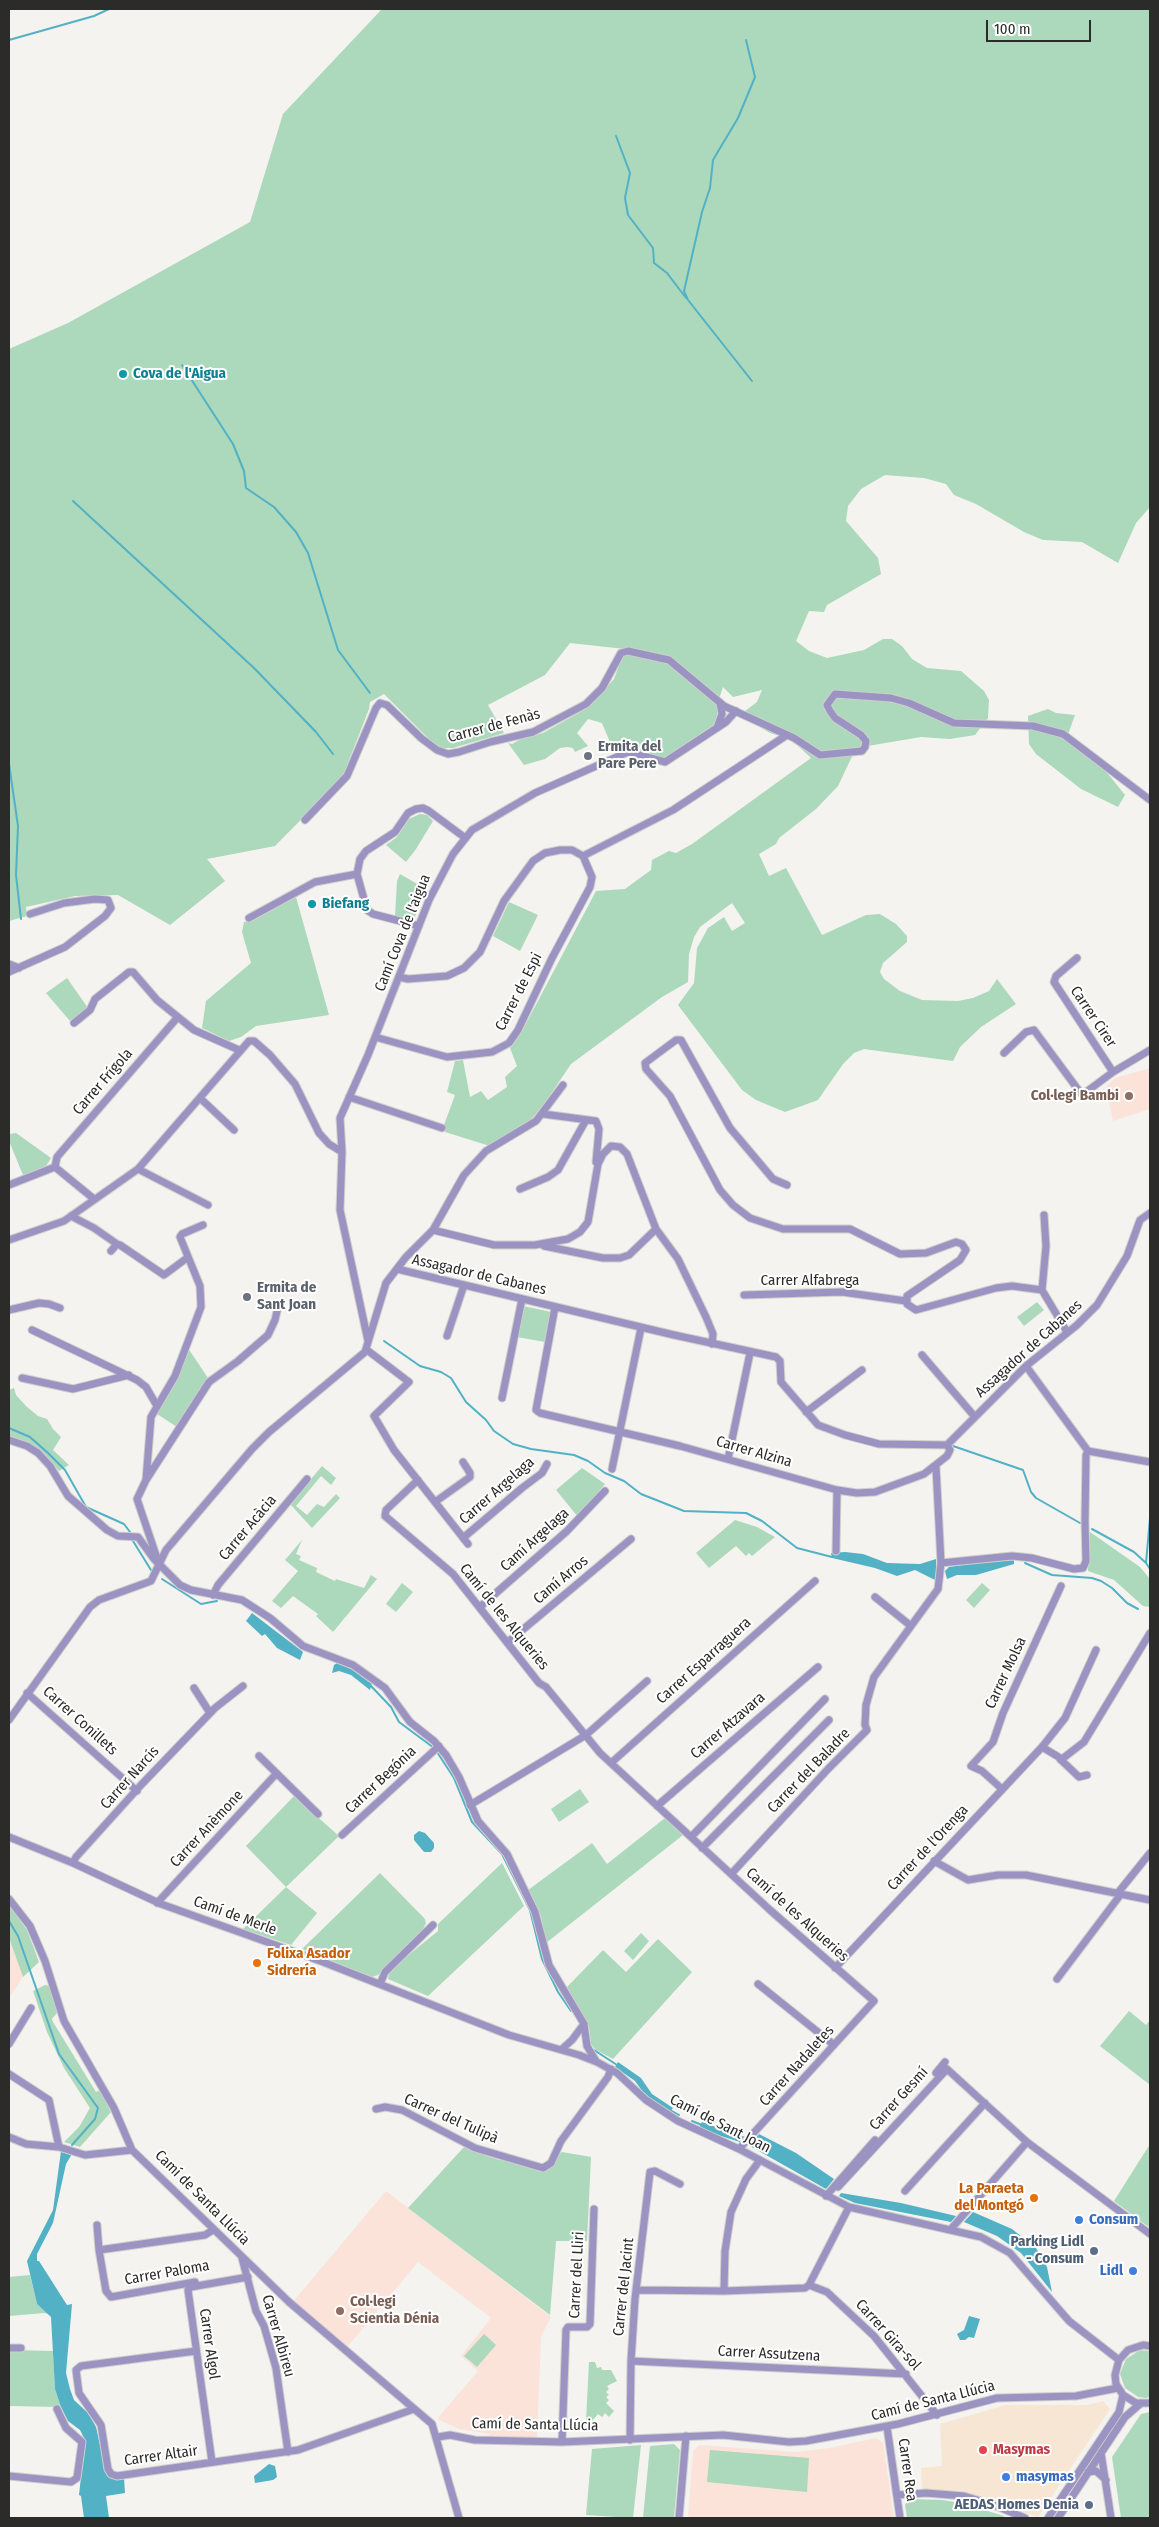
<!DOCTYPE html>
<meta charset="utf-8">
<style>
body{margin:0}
#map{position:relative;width:1159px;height:2527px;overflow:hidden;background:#f4f3ef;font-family:"Fira Sans Condensed",sans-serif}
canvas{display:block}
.frame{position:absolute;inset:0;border:10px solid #2b2b2a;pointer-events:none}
.scale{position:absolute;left:986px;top:20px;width:105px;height:22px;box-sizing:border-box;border:2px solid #2b2b2a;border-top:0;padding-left:6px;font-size:15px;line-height:18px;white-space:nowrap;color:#2b2b2a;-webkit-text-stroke:4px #fff;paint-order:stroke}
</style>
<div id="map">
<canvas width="1159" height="2527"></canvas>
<div class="frame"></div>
<div class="scale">100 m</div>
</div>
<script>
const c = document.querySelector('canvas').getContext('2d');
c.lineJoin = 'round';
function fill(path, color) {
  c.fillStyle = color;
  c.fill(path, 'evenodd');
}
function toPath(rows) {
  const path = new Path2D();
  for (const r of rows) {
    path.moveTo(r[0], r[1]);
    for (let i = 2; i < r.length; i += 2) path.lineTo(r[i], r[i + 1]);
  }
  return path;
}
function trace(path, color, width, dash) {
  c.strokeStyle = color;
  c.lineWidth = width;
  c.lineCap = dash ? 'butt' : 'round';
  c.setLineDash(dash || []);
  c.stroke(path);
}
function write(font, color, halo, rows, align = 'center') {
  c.font = font + ' "Fira Sans Condensed",sans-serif';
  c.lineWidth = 4;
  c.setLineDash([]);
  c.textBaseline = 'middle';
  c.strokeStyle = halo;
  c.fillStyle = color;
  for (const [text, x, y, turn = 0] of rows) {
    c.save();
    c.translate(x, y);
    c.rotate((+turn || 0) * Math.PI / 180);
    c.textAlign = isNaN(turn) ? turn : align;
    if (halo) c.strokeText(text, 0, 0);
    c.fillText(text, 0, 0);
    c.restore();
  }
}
const commercial = toPath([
 [1103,2401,1110,2409,1038,2517,968,2493,922,2489,921,2468,942,2466,940,2424,1006,2405,1087,2405]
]);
const education = toPath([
 [1150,1068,1150,1109,1113,1121,1106,1087,1115,1078],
 [9,1938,23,1977,9,1998],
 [386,2191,551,2317,541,2336,537,2438,489,2438,489,2434,459,2429,437,2419,478,2371,461,2356,491,2318,418,2262,348,2346,292,2303],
 [876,2438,883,2443,894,2518,688,2518,693,2451,699,2445,795,2452,830,2448]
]);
const green = toPath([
 [382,9,1150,9,1150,507,1136,523,1118,563,1082,542,1043,540,1024,532,976,504,954,495,946,484,924,478,885,475,861,489,848,506,846,521,878,558,881,574,827,605,824,612,809,611,796,641,809,651,827,658,864,650,883,639,892,639,902,646,912,659,927,668,961,671,984,691,989,700,988,718,975,735,950,739,921,737,856,748,838,786,816,809,779,838,776,844,759,854,769,876,786,868,822,935,866,915,880,914,896,924,907,936,907,942,883,963,880,972,884,979,900,991,922,1000,958,1001,973,998,989,991,997,979,1016,1004,981,1027,960,1047,953,1061,864,1049,854,1053,843,1064,818,1100,785,1112,756,1100,742,1090,678,1005,694,983,697,948,708,928,724,917,732,931,745,923,732,903,700,927,694,937,689,954,688,982,662,997,571,1064,544,1104,528,1123,490,1146,445,1132,444,1125,455,1095,447,1092,455,1061,463,1060,470,1097,481,1091,488,1100,507,1087,505,1077,517,1066,510,1048,521,1033,596,891,625,889,651,870,652,860,669,851,676,853,692,844,811,758,792,740,770,733,742,717,741,714,757,702,762,690,733,697,723,687,717,705,717,723,664,758,632,749,625,749,615,754,602,723,588,719,577,733,588,746,575,752,573,748,567,747,560,748,545,759,524,765,508,743,512,744,521,739,543,733,589,707,614,679,625,649,570,643,545,675,488,705,504,733,453,748,442,748,433,743,384,694,370,702,369,709,342,778,275,846,207,859,225,881,170,925,118,895,75,896,26,907,27,916,9,921,9,349,68,323,250,222,283,114],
 [1048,709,1056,713,1075,715,1066,740,1105,770,1125,795,1118,807,1081,789,1036,754,1029,744,1028,716],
 [420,814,427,815,433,821,416,849,406,862,386,845,397,837,409,819],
 [400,874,426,889,415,917,412,918,395,916,397,881],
 [296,897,329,1015,256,1026,241,1037,229,1041,202,1028,206,1001,251,963,242,932,244,922,253,920],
 [509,902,538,915,520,951,493,936],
 [67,978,88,1008,70,1021,46,993],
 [16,1133,51,1158,46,1166,23,1175,9,1141,9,1134],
 [1037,1302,1044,1310,1024,1326,1017,1317],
 [523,1306,551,1312,545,1342,517,1337],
 [188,1348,208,1378,177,1427,157,1414,175,1383],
 [14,1388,16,1395,27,1407,38,1416,47,1419,53,1429,61,1437,53,1450,69,1465,59,1471,35,1446,9,1436,9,1390],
 [322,1466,336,1478,331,1485,321,1476,296,1506,307,1515,317,1504,324,1507,336,1494,340,1498,312,1528,290,1504],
 [582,1468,605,1484,578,1517,556,1490],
 [735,1520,757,1527,775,1537,752,1556,749,1553,746,1556,736,1546,709,1568,696,1553],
 [1090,1532,1140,1567,1150,1579,1150,1607,1143,1606,1114,1580,1088,1571],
 [302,1540,296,1554,301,1556,299,1560,317,1568,316,1572,335,1581,336,1579,364,1588,371,1575,377,1579,333,1632,316,1616,318,1614,293,1596,281,1608,272,1601,298,1571,285,1560],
 [402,1583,413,1592,396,1612,386,1604],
 [982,1583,990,1590,974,1608,966,1600],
 [580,1789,589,1802,559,1822,551,1809],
 [294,1796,339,1836,286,1887,317,1913,291,1945,243,1929,286,1887,246,1846],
 [665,1818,683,1835,546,1943,541,1916,528,1890,592,1843,607,1864],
 [502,1863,524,1906,428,1996,388,1979,390,1970,438,1931,438,1924],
 [380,1873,425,1919,426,1923,421,1933,378,1975,372,1977,302,1949],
 [9,1904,27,1930,39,1962,23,1977,9,1938],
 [641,1933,649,1941,633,1960,624,1951],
 [658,1939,692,1972,613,2059,596,2050,591,2044,589,2027,566,1988,603,1950,626,1972],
 [45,1985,50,1986,57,2013,52,2019,53,2022,96,2092,100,2090,111,2112,80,2147,64,2142,79,2127,90,2108,64,2068,47,2032,33,1991],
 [1129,2011,1146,2025,1150,2020,1150,2085,1100,2046],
 [1150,2144,1150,2228,1114,2201],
 [464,2147,499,2160,504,2159,543,2171,550,2168,557,2156,562,2152,591,2157,587,2241,556,2241,550,2315,408,2208],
 [30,2275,37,2304,49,2314,44,2313,9,2316,9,2277],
 [484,2334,496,2345,477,2367,464,2356],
 [9,2350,53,2351,55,2389,61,2407,9,2406],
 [1140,2350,1150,2351,1150,2397,1146,2398,1138,2397,1125,2388,1120,2374,1126,2359],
 [589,2362,595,2362,597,2368,601,2367,602,2370,611,2370,617,2381,607,2386,609,2389,606,2392,609,2395,606,2397,609,2400,606,2403,614,2411,609,2417,605,2413,602,2417,598,2414,592,2421,586,2421],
 [1150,2412,1150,2518,1121,2518,1112,2457,1141,2414],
 [674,2444,680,2450,674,2518,643,2518,650,2446],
 [641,2445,633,2518,586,2515,592,2449],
 [710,2450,809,2458,807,2492,707,2482],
 [909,2499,942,2500,961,2503,1004,2516,1003,2518,907,2518,905,2505]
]);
const water = toPath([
 [845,1552,863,1554,887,1563,920,1564,936,1559,937,1581,915,1570,897,1576,875,1568,832,1558,831,1553],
 [1001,1559,1014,1560,1014,1564,976,1575,957,1575,947,1579,945,1571,949,1567],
 [252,1613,303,1652,300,1660,277,1648,265,1634,262,1636,246,1621],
 [337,1663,354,1670,372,1683,370,1690,351,1675,339,1671,332,1673,334,1665],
 [419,1831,425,1833,434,1843,434,1848,431,1852,424,1852,414,1840,414,1835],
 [618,2062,641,2078,652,2094,673,2108,670,2112,645,2095,635,2081,615,2067],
 [702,2122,745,2137,740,2142,705,2131,699,2127],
 [759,2134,796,2153,834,2179,826,2189,750,2146],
 [61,2151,72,2154,66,2164,53,2223,37,2254,37,2261,39,2261,67,2305,72,2304,66,2373,70,2389,74,2400,88,2413,96,2427,107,2475,110,2478,124,2478,125,2493,106,2496,109,2518,84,2518,81,2496,79,2495,85,2440,80,2430,68,2421,61,2407,55,2389,51,2317,37,2304,27,2261,53,2210],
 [841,2193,901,2203,956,2216,951,2222,855,2203,839,2196],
 [973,2212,1012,2229,1036,2248,1047,2267,1052,2292,1021,2253,997,2236,964,2222],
 [969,2316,980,2319,974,2338,969,2337,965,2340,960,2340,957,2334,964,2330],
 [269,2464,275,2466,277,2477,273,2480,255,2483,254,2476]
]);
const stream = toPath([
 [9,40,94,16,109,9],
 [746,40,755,77,738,118,713,160,710,188,702,212,684,291,688,300,752,381],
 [616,136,630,173,625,198,628,215,653,248,654,263,667,273,686,298],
 [182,365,233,444,244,471,246,488,274,507,296,532,308,553,338,650,370,693],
 [73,501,254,668,316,732,333,754],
 [9,764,18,826,16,875,21,919],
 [384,1341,420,1366,441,1372,451,1378,466,1402,486,1420,494,1431,513,1444,531,1449,574,1455,588,1461,605,1473,624,1481,641,1494,684,1511,746,1513,762,1521,797,1548,832,1557],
 [9,1428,30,1437,48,1453,65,1470,86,1507,124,1524,130,1532],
 [953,1446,1023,1470,1031,1492,1036,1498,1080,1523],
 [1150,1518,1146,1563,1150,1569],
 [1092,1529,1134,1552,1146,1563],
 [133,1541,151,1570],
 [1025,1563,1052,1575,1092,1578,1101,1581,1112,1588,1127,1603,1138,1609],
 [162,1579,201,1604,217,1601],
 [371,1686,391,1707,399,1722,434,1748],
 [437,1752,454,1778,472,1822,502,1854,530,1910,542,1959,558,1992,571,2011],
 [9,1921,18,1936,59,2054,98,2108,95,2119,72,2145],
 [594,2050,617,2065],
 [670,2110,679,2115],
 [692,2121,702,2125]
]);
const street = toPath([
 [717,728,722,714,720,703],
 [305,820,347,776,376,708,380,703,387,705,421,738,437,750,448,754,459,752,490,742,533,732,586,704,602,688,621,653,628,651,669,660,724,706,794,738,820,755,862,751,865,747,866,741,861,735,835,718,830,711,827,705,835,694,891,698,909,703,954,723,1033,726,1063,734,1150,800],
 [583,856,673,810,787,735],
 [249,918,315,882,357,874],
 [419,926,373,914,367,910,357,874,360,859,366,851,395,832,408,813,416,809,423,808,429,811,464,837],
 [1077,958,1056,976,1054,982,1113,1072],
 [9,964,19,968],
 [9,972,65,947,105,916,111,908,108,900,95,899,64,903,30,914],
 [399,977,408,979,447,976,464,968,480,952,504,901,533,861,545,853,560,850,572,850,583,856],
 [74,1023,90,1010,95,999,129,972,133,972,157,1000,194,1030,239,1050],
 [375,1037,447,1057,492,1052,509,1043,518,1030,552,958,590,887,592,877,583,856],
 [1004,1053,1026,1032,1034,1030,1082,1095,1113,1072,1150,1050],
 [349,1097,442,1128],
 [200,1098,234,1130],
 [543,1114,596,1121,599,1129,596,1162],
 [55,1167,57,1157,177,1018],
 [55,1167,94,1199],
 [138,1169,208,1205],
 [9,1185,55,1167],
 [787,1185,773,1179,730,1128,681,1040,676,1040,645,1063,646,1069,670,1096,720,1190,733,1205,750,1218,783,1229,850,1229,900,1254,926,1253,956,1242,962,1244,966,1250,960,1260,907,1296,907,1304,916,1310,996,1288,1012,1286,1042,1290],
 [520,1189,548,1177,558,1170,586,1120],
 [1044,1215,1046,1246,1042,1290,1067,1332],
 [71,1216,94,1228,117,1244],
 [433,1230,494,1245,535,1245,568,1239,580,1232,588,1222,598,1164,603,1154,611,1146,620,1147,627,1154,656,1229,678,1259,706,1317,713,1334,712,1344],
 [9,1240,64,1221,138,1169,249,1041,254,1041,270,1055,295,1084,319,1133,329,1144,342,1152],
 [544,1246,603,1258,620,1258,629,1255,656,1229],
 [111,1251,117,1244,120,1245,164,1275,187,1258],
 [397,1269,674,1335,776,1357,780,1361,781,1382,818,1425,845,1435,879,1444,947,1445,1026,1366,1077,1325,1097,1305,1127,1256,1140,1220,1150,1213],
 [744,1295,842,1292,906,1301],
 [555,1307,536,1410,540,1413,680,1446,837,1490,857,1493,875,1492,924,1474,947,1456,950,1450,947,1445],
 [9,1310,39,1303,49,1304,60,1308],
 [32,1330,137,1380,146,1387,157,1406],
 [447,1336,464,1285],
 [368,1341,340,1210,342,1152,340,1118,368,1055,429,900,453,854,472,830,535,793,628,752,665,762,726,722,736,711],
 [367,1350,409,1382,374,1416,394,1450,468,1544],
 [922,1355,975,1417],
 [1026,1366,1088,1451],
 [22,1378,73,1389,129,1375],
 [502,1398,522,1299],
 [806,1412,862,1370],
 [9,1440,27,1446,38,1453,50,1466,68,1496,107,1530,118,1536,138,1537,154,1559,180,1585,191,1590,242,1600,270,1618,303,1646,353,1665,385,1688,410,1722,434,1741,446,1755,459,1777,478,1821,507,1854,535,1912,549,1965,584,2024,587,2046,596,2061],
 [728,1459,750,1353],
 [612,1469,641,1328],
 [146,1480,209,1382,238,1361,268,1335,275,1320,278,1307],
 [418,1480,386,1510,385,1516,453,1574,539,1683,546,1687,600,1753,770,1910,874,2001,739,2149],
 [435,1502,470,1477,470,1473,463,1462],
 [463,1538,522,1488,542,1473,547,1464],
 [836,1551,837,1490],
 [158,1561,137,1499,146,1480,151,1417,175,1376,201,1307,200,1286,180,1237,182,1234,203,1225],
 [941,1563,1012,1556,1032,1558,1074,1569,1083,1568,1086,1561,1085,1521,1086,1455,1088,1451,1150,1462],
 [213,1595,218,1585,307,1479],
 [875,1597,911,1626,938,1589,941,1563,936,1467],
 [481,1606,567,1531,605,1491],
 [508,1642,631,1539],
 [194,1688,210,1713],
 [27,1693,137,1791],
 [9,1720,90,1607,99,1600,151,1581,166,1550,252,1449,269,1432,365,1352,386,1283,406,1257,433,1230,464,1175,486,1151,536,1121,563,1085],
 [1042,1747,1065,1718,1096,1650],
 [259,1756,318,1814],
 [1060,1759,1079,1777,1087,1775],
 [611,1763,815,1581],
 [1002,1789,982,1771,971,1766,993,1742,1003,1713,1061,1586],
 [470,1805,586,1735,647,1681],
 [657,1806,818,1667],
 [342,1835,439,1746],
 [9,1837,73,1863,161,1904,323,1962,509,2035,579,2055,597,2062,617,2073,646,2100,678,2121,739,2149,849,2207,981,2237,1010,2253,1069,2321,1119,2360],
 [691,1837,825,1699],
 [702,1848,829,1720],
 [934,1861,968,1880,998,1875,1026,1875,1150,1900],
 [73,1863,76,1857,141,1785,215,1708,243,1686],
 [731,1874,828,1769,867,1730,865,1725,866,1705,874,1677,911,1626],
 [1117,1894,1150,1853],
 [9,1899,30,1926,45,1961,64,2021,114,2108,132,2150,289,2302,432,2424,459,2518],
 [157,1903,276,1774],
 [835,1968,1042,1747,1062,1759,1084,1742,1150,1633],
 [1057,1979,1121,1894],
 [380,1984,385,1972,433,1925],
 [758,1984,834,2045],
 [9,2044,31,2008],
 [562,2049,572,2040,584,2024],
 [936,2073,945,2062],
 [9,2074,49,2100,59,2147],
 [376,2109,385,2107,402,2110,475,2148,543,2168,551,2163,561,2141,608,2077,611,2069],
 [9,2137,26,2144,59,2147,85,2155,132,2150],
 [838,2187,947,2069,1027,2142,1150,2234],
 [905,2191,985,2103],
 [826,2196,875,2140],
 [97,2225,99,2250,205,2235,213,2230],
 [951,2229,1027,2142],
 [99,2250,106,2291,111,2297,195,2282],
 [242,2258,256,2311,264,2326,276,2368,288,2452],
 [809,2285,827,2292,874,2336,937,2415],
 [637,2290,724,2291,805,2288,809,2285,849,2207],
 [724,2291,725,2251,731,2212,746,2179,760,2160],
 [1150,2346,1143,2345,1128,2350,1119,2360,1115,2375,1116,2384,1123,2395,1136,2403,1150,2403],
 [9,2348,21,2348],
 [196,2351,81,2366,76,2370,79,2393,101,2425,108,2469,111,2474,117,2476,298,2450,414,2409],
 [631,2361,906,2374],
 [887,2427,900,2518],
 [438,2437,450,2435,475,2440,562,2442,723,2435,789,2442,806,2441,898,2424,997,2398,1076,2396,1118,2388],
 [630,2440,631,2361,635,2299,650,2172,655,2171,680,2184],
 [562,2442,566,2330,568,2327,587,2327,590,2324,594,2209],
 [1101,2453,1111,2518],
 [212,2462,188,2290,191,2287,248,2277],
 [1088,2472,1096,2471,1106,2480],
 [9,2476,71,2482,77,2478,82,2442,66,2428,57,2409],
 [897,2495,926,2493,964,2496,994,2505,1025,2518],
 [679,2518,686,2436],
 [1048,2518,1119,2412,1123,2395],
 [1058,2518,1125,2417,1140,2404]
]);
const markers = [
 [123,374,5,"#0f9aa8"],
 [588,756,5,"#6b7280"],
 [312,904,5,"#0f9aa8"],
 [1129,1096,5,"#8d6e63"],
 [247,1297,5,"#6b7280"],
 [257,1963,5,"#e8710a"],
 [1034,2198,5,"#e8710a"],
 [1079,2220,5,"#3f7fe0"],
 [1094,2251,5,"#5c6f8a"],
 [1133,2271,5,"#3f7fe0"],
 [340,2311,5,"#8d6e63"],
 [983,2450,5,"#e0444e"],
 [1006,2477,5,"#3f7fe0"],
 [1089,2505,5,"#5c6f8a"]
];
const cultureNames = [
 ["Cova de l'Aigua",133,374],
 ["Biefang",322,904]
];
const streetNames = [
 ["Carrer de Fenàs",494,726,-15],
 ["Camí Cova de l'aigua",403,933,-68],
 ["Carrer de Espi",519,992,-63],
 ["Carrer Cirer",1093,1017,56],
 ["Carrer Frígola",103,1082,-49],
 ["Assagador de Cabanes",479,1275,13],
 ["Carrer Alfabrega",810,1281],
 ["Assagador de Cabanes",1029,1349,-42],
 ["Carrer Alzina",754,1452,16],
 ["Carrer Argelaga",497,1491,-41],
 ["Carrer Acàcia",248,1528,-50],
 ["Camí Argelaga",535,1540,-42],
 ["Camí Arros",561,1580,-40],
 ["Camí de les Alqueries",504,1617,51],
 ["Carrer Esparraguera",704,1661,-42],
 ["Carrer Molsa",1006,1673,-65],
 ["Carrer Conillets",80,1721,42],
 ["Carrer Atzavara",728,1726,-41],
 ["Carrer del Baladre",809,1771,-46],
 ["Carrer Narcís",130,1778,-48],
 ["Carrer Begónia",381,1780,-43],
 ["Carrer Anèmone",207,1829,-47],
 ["Carrer de l'Orenga",928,1848,-47],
 ["Camí de les Alqueries",797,1915,42],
 ["Camí de Merle",235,1916,20],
 ["Carrer Nadaletes",797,2066,-48],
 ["Carrer Gesmí",899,2099,-48],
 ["Carrer del Tulipà",451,2119,24],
 ["Camí de Sant Joan",720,2124,27],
 ["Camí de Santa Llúcia",202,2198,45],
 ["Carrer Paloma",167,2273,-10],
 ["Carrer del Lliri",577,2275,-87],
 ["Carrer del Jacint",624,2287,-84],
 ["Carrer Gira-sol",888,2335,48],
 ["Carrer Albireu",278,2336,74],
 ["Carrer Algol",209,2344,82],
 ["Carrer Assutzena",769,2354,3],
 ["Camí de Santa Llúcia",933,2401,-14],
 ["Camí de Santa Llúcia",535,2425,1],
 ["Carrer Altair",161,2456,-8],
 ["Carrer Rea",907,2470,82]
];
const worshipNames = [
 ["Ermita del",598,747],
 ["Pare Pere",598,764],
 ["Ermita de",257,1288],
 ["Sant Joan",257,1305]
];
const educationNames = [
 ["Col·legi Bambi",1119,1096],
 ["Col·legi",350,2302,"left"],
 ["Scientia Dénia",350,2319,"left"]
];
const foodNames = [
 ["Folixa Asador",267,1954],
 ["Sidrería",267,1971],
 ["La Paraeta",1024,2189,"right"],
 ["del Montgó",1024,2206,"right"]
];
const shopNames = [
 ["Consum",1089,2220],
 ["Lidl",1123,2271,"right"],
 ["masymas",1016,2477]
];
const serviceNames = [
 ["Parking Lidl",1084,2242],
 ["- Consum",1084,2259],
 ["AEDAS Homes Denia",1079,2505]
];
const healthNames = [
 ["Masymas",993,2450]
];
fill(commercial, '#f7e6d4');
fill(education, '#fbe3d9');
fill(green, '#acd8bb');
fill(water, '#52b1c5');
trace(stream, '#52b1c5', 2);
trace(street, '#d0cfcc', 9);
trace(street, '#9b94c3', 7);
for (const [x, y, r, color] of markers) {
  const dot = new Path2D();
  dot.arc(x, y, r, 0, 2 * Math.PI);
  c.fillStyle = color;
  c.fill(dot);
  trace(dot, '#fff', 2);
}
write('bold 15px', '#0d838f', '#fff', cultureNames, 'left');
write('15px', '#2b2b2a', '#fff', streetNames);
write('bold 15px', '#5b616d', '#fff', worshipNames, 'left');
write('bold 15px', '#785e54', '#fff', educationNames, 'right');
write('bold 15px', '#c56008', '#fff', foodNames, 'left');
write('bold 15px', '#366cbe', '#fff', shopNames, 'left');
write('bold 15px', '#4e5e75', '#fff', serviceNames, 'right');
write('bold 15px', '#be3a42', '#fff', healthNames, 'left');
</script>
